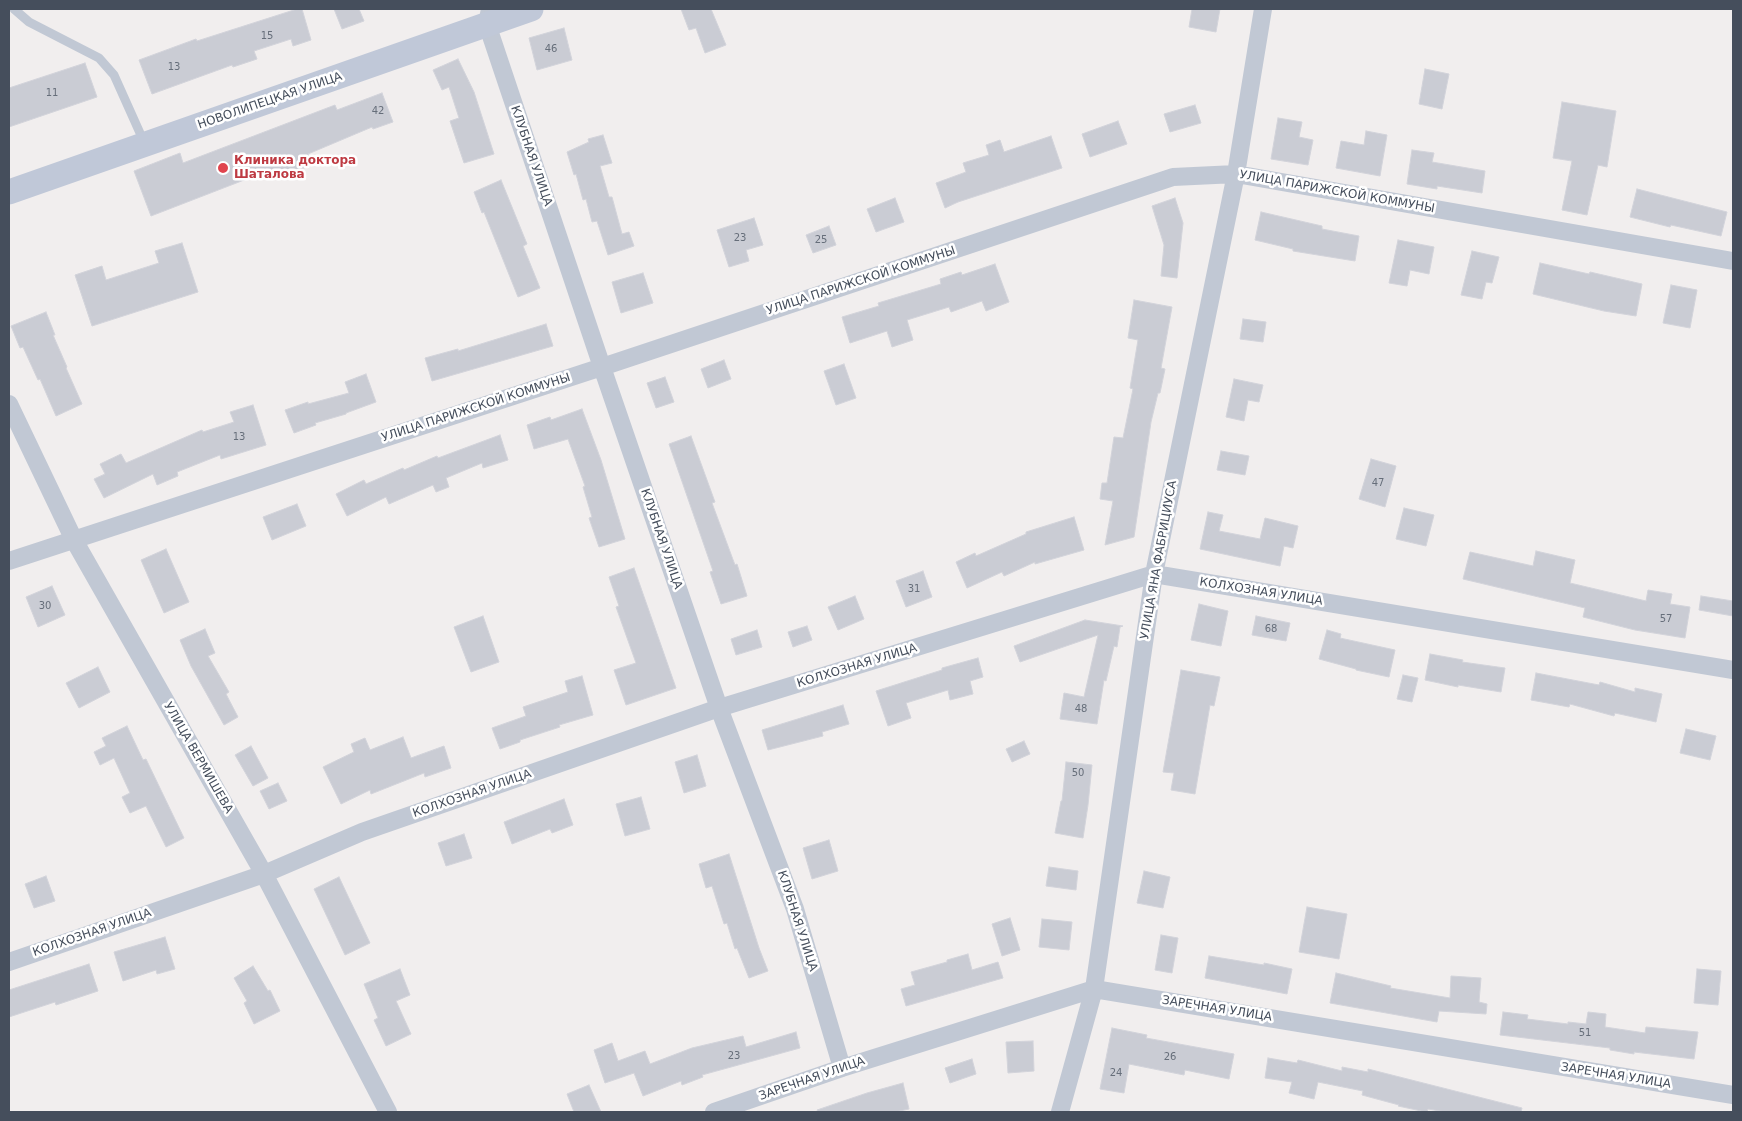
<!DOCTYPE html>
<meta charset="utf-8">
<style>
body{margin:0}
#map{position:relative;width:1742px;height:1121px;overflow:hidden;background:#f1eeee;font-family:"DejaVu Sans",sans-serif}
canvas{display:block}
.frame{position:absolute;inset:0;border:10px solid #454e5c;pointer-events:none}
</style>
<div id="map">
<canvas width="1742" height="1121"></canvas>
<div class="frame"></div>
</div>
<script>
const c = document.querySelector('canvas').getContext('2d');
c.lineJoin = 'round';
function fill(path, color) {
  c.fillStyle = color;
  c.fill(path, 'evenodd');
}
function toPath(rows) {
  const path = new Path2D();
  for (const r of rows) {
    path.moveTo(r[0], r[1]);
    for (let i = 2; i < r.length; i += 2) path.lineTo(r[i], r[i + 1]);
  }
  return path;
}
function trace(path, color, width, dash) {
  c.strokeStyle = color;
  c.lineWidth = width;
  c.lineCap = dash ? 'butt' : 'round';
  c.setLineDash(dash || []);
  c.stroke(path);
}
function write(font, color, halo, rows, align = 'center') {
  c.font = font + ' "DejaVu Sans",sans-serif';
  c.lineWidth = 5;
  c.setLineDash([]);
  c.textBaseline = 'middle';
  c.strokeStyle = halo;
  c.fillStyle = color;
  for (const [text, x, y, turn = 0] of rows) {
    c.save();
    c.translate(x, y);
    c.rotate((+turn || 0) * Math.PI / 180);
    c.textAlign = isNaN(turn) ? turn : align;
    if (halo) c.strokeText(text, 0, 0);
    c.fillText(text, 0, 0);
    c.restore();
  }
}
const building = toPath([
 [297,9,302,9,311,40,293,46,291,39,254,51,257,59,233,67,232,65,152,94,139,60,196,39,197,41,297,9],
 [334,9,359,9,364,21,342,29,334,9],
 [681,9,711,9,726,45,705,53,696,28,689,30,681,9],
 [1192,9,1220,9,1216,32,1189,27,1192,9],
 [564,28,572,60,537,70,529,38,564,28],
 [458,59,474,92,494,154,464,163,450,121,459,118,449,87,442,90,433,70,458,59],
 [85,63,97,97,9,127,9,88,85,63],
 [1425,69,1449,74,1442,109,1419,104,1425,69],
 [382,93,393,122,373,129,372,127,308,154,312,165,274,179,270,170,151,216,134,171,180,153,183,163,335,105,337,110,382,93],
 [1562,102,1616,111,1607,167,1598,165,1587,215,1562,210,1572,161,1553,158,1562,102],
 [1195,105,1201,123,1170,132,1164,114,1195,105],
 [1278,118,1302,122,1299,137,1313,140,1308,165,1271,159,1278,118],
 [1118,121,1127,144,1090,157,1082,134,1118,121],
 [1366,131,1387,135,1380,176,1336,168,1341,141,1364,145,1366,131],
 [603,135,612,163,600,166,609,197,612,197,622,234,629,232,634,246,608,255,597,221,592,222,586,199,583,200,576,174,574,175,567,152,589,142,588,139,603,135],
 [1051,136,1062,168,958,202,945,208,936,183,966,172,963,163,989,155,986,145,1000,140,1004,152,1051,136],
 [1412,150,1434,153,1432,162,1485,171,1482,193,1437,186,1437,189,1407,184,1412,150],
 [501,180,527,244,523,246,540,288,518,297,484,212,482,213,474,192,501,180],
 [1637,189,1727,212,1721,236,1671,225,1670,227,1630,217,1637,189],
 [895,198,904,222,876,232,867,209,895,198],
 [1175,198,1183,223,1177,278,1161,276,1164,245,1152,206,1175,198],
 [1261,212,1322,226,1322,229,1359,236,1355,261,1293,251,1293,249,1255,240,1261,212],
 [754,218,763,245,746,250,749,261,729,267,717,230,754,218],
 [829,226,836,245,813,253,806,235,829,226],
 [1398,240,1434,247,1429,274,1410,270,1407,286,1389,283,1398,240],
 [182,243,198,292,92,326,75,275,102,266,106,280,159,263,155,251,182,243],
 [1472,251,1499,257,1492,283,1486,282,1482,299,1461,295,1472,251],
 [1540,263,1589,274,1590,272,1642,284,1636,316,1604,311,1533,294,1540,263],
 [995,264,1009,302,986,311,982,301,951,312,949,307,907,320,913,340,892,347,887,331,850,343,842,317,879,306,878,303,941,284,940,279,961,272,962,275,995,264],
 [643,273,653,303,621,313,612,282,643,273],
 [1671,285,1697,290,1690,328,1663,323,1671,285],
 [1134,300,1172,307,1161,368,1165,369,1160,393,1158,393,1151,422,1134,537,1105,545,1113,501,1100,499,1102,483,1107,483,1114,437,1123,438,1133,389,1130,388,1138,340,1128,338,1134,300],
 [46,312,55,335,53,335,67,367,66,368,82,404,56,416,40,379,38,380,23,347,20,348,11,326,46,312],
 [1243,319,1266,322,1263,342,1240,339,1243,319],
 [546,324,553,346,432,381,425,358,458,349,458,351,546,324],
 [724,360,731,379,708,388,701,369,724,360],
 [844,364,856,398,836,405,824,371,844,364],
 [366,374,376,402,346,413,346,414,315,423,316,425,294,433,285,410,308,402,308,404,349,393,345,382,366,374],
 [665,377,674,402,656,408,647,383,665,377],
 [1234,379,1263,385,1259,402,1248,400,1244,421,1226,417,1234,379],
 [253,405,266,445,221,459,220,455,177,472,178,476,157,485,153,474,104,498,94,479,105,474,100,464,121,454,126,463,202,430,203,432,234,422,230,412,253,405],
 [582,409,601,460,625,539,599,547,589,518,592,517,583,487,585,486,568,439,534,449,527,425,550,417,551,420,582,409],
 [500,435,508,460,483,468,482,463,446,478,449,487,436,492,433,485,389,504,386,497,347,516,336,494,364,480,366,484,403,468,404,470,437,456,438,458,500,435],
 [691,436,715,502,712,503,735,565,737,564,747,596,721,604,710,572,713,571,669,444,691,436],
 [1221,451,1249,456,1245,475,1217,470,1221,451],
 [1371,459,1396,466,1385,507,1359,499,1371,459],
 [297,504,306,526,272,540,263,517,297,504],
 [1404,508,1434,515,1426,546,1396,539,1404,508],
 [1208,512,1223,515,1219,531,1260,539,1265,518,1298,526,1293,548,1284,546,1280,566,1200,549,1208,512],
 [1074,517,1084,550,1035,564,1035,562,1004,576,1002,572,967,588,956,562,975,553,976,556,1026,534,1026,532,1074,517],
 [166,549,189,602,164,613,141,560,166,549],
 [1536,551,1575,560,1570,583,1646,601,1648,590,1672,594,1670,604,1690,607,1685,638,1635,630,1583,617,1585,608,1463,579,1470,552,1533,566,1536,551],
 [634,568,676,688,626,705,614,670,636,663,616,607,619,606,609,577,634,568],
 [923,571,932,597,906,607,896,581,923,571],
 [52,586,65,615,38,627,26,597,52,586],
 [855,596,864,619,838,630,828,607,855,596],
 [1701,596,1733,601,1733,616,1699,610,1701,596],
 [1199,604,1228,611,1221,646,1191,640,1199,604],
 [483,616,499,662,471,672,454,627,483,616],
 [1256,616,1290,623,1286,641,1252,635,1256,616],
 [1085,620,1123,626,1120,627,1117,647,1114,646,1106,681,1104,680,1097,724,1060,719,1064,693,1084,697,1098,635,1020,662,1014,646,1085,620],
 [807,626,812,640,793,647,788,632,807,626],
 [205,629,215,653,208,656,229,692,226,694,238,717,224,725,191,666,180,640,205,629],
 [757,630,762,647,736,655,731,639,757,630],
 [1327,630,1341,634,1340,638,1395,650,1389,677,1356,670,1356,669,1319,659,1327,630],
 [1430,654,1463,660,1462,662,1505,668,1501,692,1458,685,1458,687,1425,680,1430,654],
 [978,658,983,677,970,681,973,694,950,700,948,690,906,703,911,718,888,726,876,691,942,670,942,668,978,658],
 [98,667,110,692,79,708,66,683,98,667],
 [1181,670,1220,677,1214,706,1210,705,1195,794,1171,790,1174,773,1163,772,1181,670],
 [1536,673,1599,685,1600,682,1635,692,1635,688,1662,694,1656,722,1615,713,1614,716,1570,704,1569,707,1531,700,1536,673],
 [1403,675,1418,678,1412,702,1397,699,1403,675],
 [582,676,593,715,559,725,560,727,520,740,520,742,500,749,492,728,526,716,523,707,568,692,565,681,582,676],
 [843,705,849,724,822,732,823,736,768,750,762,730,843,705],
 [127,726,143,760,146,759,184,838,166,847,146,806,130,813,122,797,130,793,114,758,100,765,94,752,106,746,102,738,127,726],
 [1686,729,1716,736,1710,760,1680,753,1686,729],
 [403,737,411,758,444,746,451,768,425,777,424,773,371,794,370,790,341,804,323,767,354,752,351,744,365,738,370,750,403,737],
 [1024,741,1030,754,1012,762,1006,749,1024,741],
 [251,746,268,778,253,786,235,755,251,746],
 [697,755,706,786,684,793,675,762,697,755],
 [1066,762,1092,765,1088,805,1083,838,1055,833,1061,801,1062,801,1066,762],
 [278,783,287,801,269,809,260,791,278,783],
 [641,797,650,829,625,836,616,804,641,797],
 [564,799,573,825,552,833,550,829,512,844,504,822,564,799],
 [464,834,472,858,446,866,438,843,464,834],
 [829,840,838,871,812,879,803,848,829,840],
 [729,854,759,948,768,971,749,978,737,948,735,949,727,923,724,924,712,886,706,888,699,864,729,854],
 [1049,867,1078,871,1076,890,1046,886,1049,867],
 [1144,871,1170,877,1163,908,1137,903,1144,871],
 [46,876,55,901,34,908,25,884,46,876],
 [339,877,370,943,345,955,314,889,339,877],
 [1307,907,1347,914,1339,959,1299,952,1307,907],
 [1010,918,1020,950,1002,956,992,924,1010,918],
 [1042,919,1072,922,1069,950,1039,947,1042,919],
 [1161,935,1178,938,1172,973,1155,970,1161,935],
 [165,937,175,969,157,974,156,970,123,981,114,952,165,937],
 [968,954,972,970,998,962,1003,978,906,1006,901,989,915,985,911,972,947,962,947,960,968,954],
 [1209,956,1264,965,1264,963,1292,969,1287,994,1205,978,1209,956],
 [89,964,98,991,56,1005,55,1002,9,1017,9,990,89,964],
 [253,966,268,991,270,990,280,1011,254,1024,244,1003,247,1001,234,978,253,966],
 [400,969,410,995,396,1001,411,1034,386,1046,374,1020,378,1018,364,984,400,969],
 [1697,969,1721,971,1718,1005,1694,1003,1697,969],
 [1336,973,1391,986,1390,988,1450,998,1451,976,1481,978,1479,1002,1487,1004,1486,1014,1439,1011,1437,1022,1330,1003,1336,973],
 [1503,1012,1528,1015,1527,1019,1568,1024,1568,1022,1586,1024,1588,1012,1606,1014,1605,1027,1645,1033,1646,1027,1698,1032,1694,1059,1634,1052,1634,1054,1610,1050,1610,1048,1500,1035,1503,1012],
 [1112,1028,1147,1035,1146,1038,1234,1054,1229,1079,1185,1070,1184,1075,1129,1064,1124,1093,1100,1089,1112,1028],
 [796,1032,800,1048,702,1075,703,1077,682,1085,681,1081,643,1096,634,1073,605,1083,594,1050,612,1043,618,1061,645,1051,650,1064,692,1048,743,1036,746,1047,796,1032],
 [1033,1041,1034,1071,1008,1073,1006,1042,1033,1041],
 [1268,1058,1297,1063,1298,1060,1342,1071,1342,1067,1368,1072,1368,1069,1522,1108,1521,1112,1446,1112,1428,1109,1427,1112,1426,1112,1398,1106,1399,1105,1362,1095,1363,1091,1318,1082,1314,1099,1289,1093,1292,1082,1265,1078,1268,1058],
 [972,1059,976,1074,950,1083,945,1068,972,1059],
 [903,1083,909,1109,895,1112,818,1112,817,1110,867,1093,903,1083],
 [589,1085,601,1112,574,1112,567,1094,589,1085]
]);
const lane = toPath([
 [14,9,29,22,99,58,114,75,144,142]
]);
const street = toPath([
 [490,9,487,24,602,367,719,708,795,909,842,1068],
 [9,404,74,540,264,874,388,1112],
 [9,561,602,367,1173,177,1236,174,1733,261],
 [9,962,264,874,362,832,719,708,1154,574,1733,670],
 [714,1112,842,1068,1094,989,1733,1095],
 [1060,1112,1094,989,1154,574,1236,174,1263,9]
]);
const secondary = toPath([
 [9,192,531,9]
]);
const markers = [
 [223,168,6,"#e0444e"]
];
const numberNames = [
 ["15",267,36],
 ["46",551,49],
 ["13",174,67],
 ["11",52,93],
 ["42",378,111],
 ["23",740,238],
 ["25",821,240],
 ["13",239,437],
 ["47",1378,483],
 ["31",914,589],
 ["30",45,606],
 ["57",1666,619],
 ["68",1271,629],
 ["48",1081,709],
 ["50",1078,773],
 ["51",1585,1033],
 ["23",734,1056],
 ["26",1170,1057],
 ["24",1116,1073]
];
const streetNames = [
 ["НОВОЛИПЕЦКАЯ УЛИЦА",270,101,-19],
 ["КЛУБНАЯ УЛИЦА",531,156,71],
 ["УЛИЦА ПАРИЖСКОЙ КОММУНЫ",1337,192,10],
 ["УЛИЦА ПАРИЖСКОЙ КОММУНЫ",861,281,-18],
 ["УЛИЦА ПАРИЖСКОЙ КОММУНЫ",476,408,-18],
 ["КЛУБНАЯ УЛИЦА",661,539,71],
 ["УЛИЦА ЯНА ФАБРИЦИУСА",1159,560,-80],
 ["КОЛХОЗНАЯ УЛИЦА",1261,592,9],
 ["КОЛХОЗНАЯ УЛИЦА",857,666,-17],
 ["УЛИЦА ВЕРМИШЕВА",198,758,60],
 ["КОЛХОЗНАЯ УЛИЦА",472,794,-19],
 ["КЛУБНАЯ УЛИЦА",797,921,72],
 ["КОЛХОЗНАЯ УЛИЦА",92,933,-19],
 ["ЗАРЕЧНАЯ УЛИЦА",1217,1009,9],
 ["ЗАРЕЧНАЯ УЛИЦА",1616,1076,9],
 ["ЗАРЕЧНАЯ УЛИЦА",812,1079,-19]
];
const healthNames = [
 ["Клиника доктора",234,161],
 ["Шаталова",234,175]
];
fill(building, '#caccd4');
trace(building, '#d2d3da', 1);
trace(lane, '#c1c8d4', 9);
trace(street, '#c1c8d4', 18);
trace(secondary, '#c0c8d8', 25);
for (const [x, y, r, color] of markers) {
  const dot = new Path2D();
  dot.arc(x, y, r, 0, 2 * Math.PI);
  c.fillStyle = color;
  c.fill(dot);
  trace(dot, '#fff', 2);
}
write('10px', '#666e7a', null, numberNames);
write('12px', '#454e5c', '#fff', streetNames);
write('bold 12px', '#be3a42', '#fff', healthNames, 'left');
</script>
